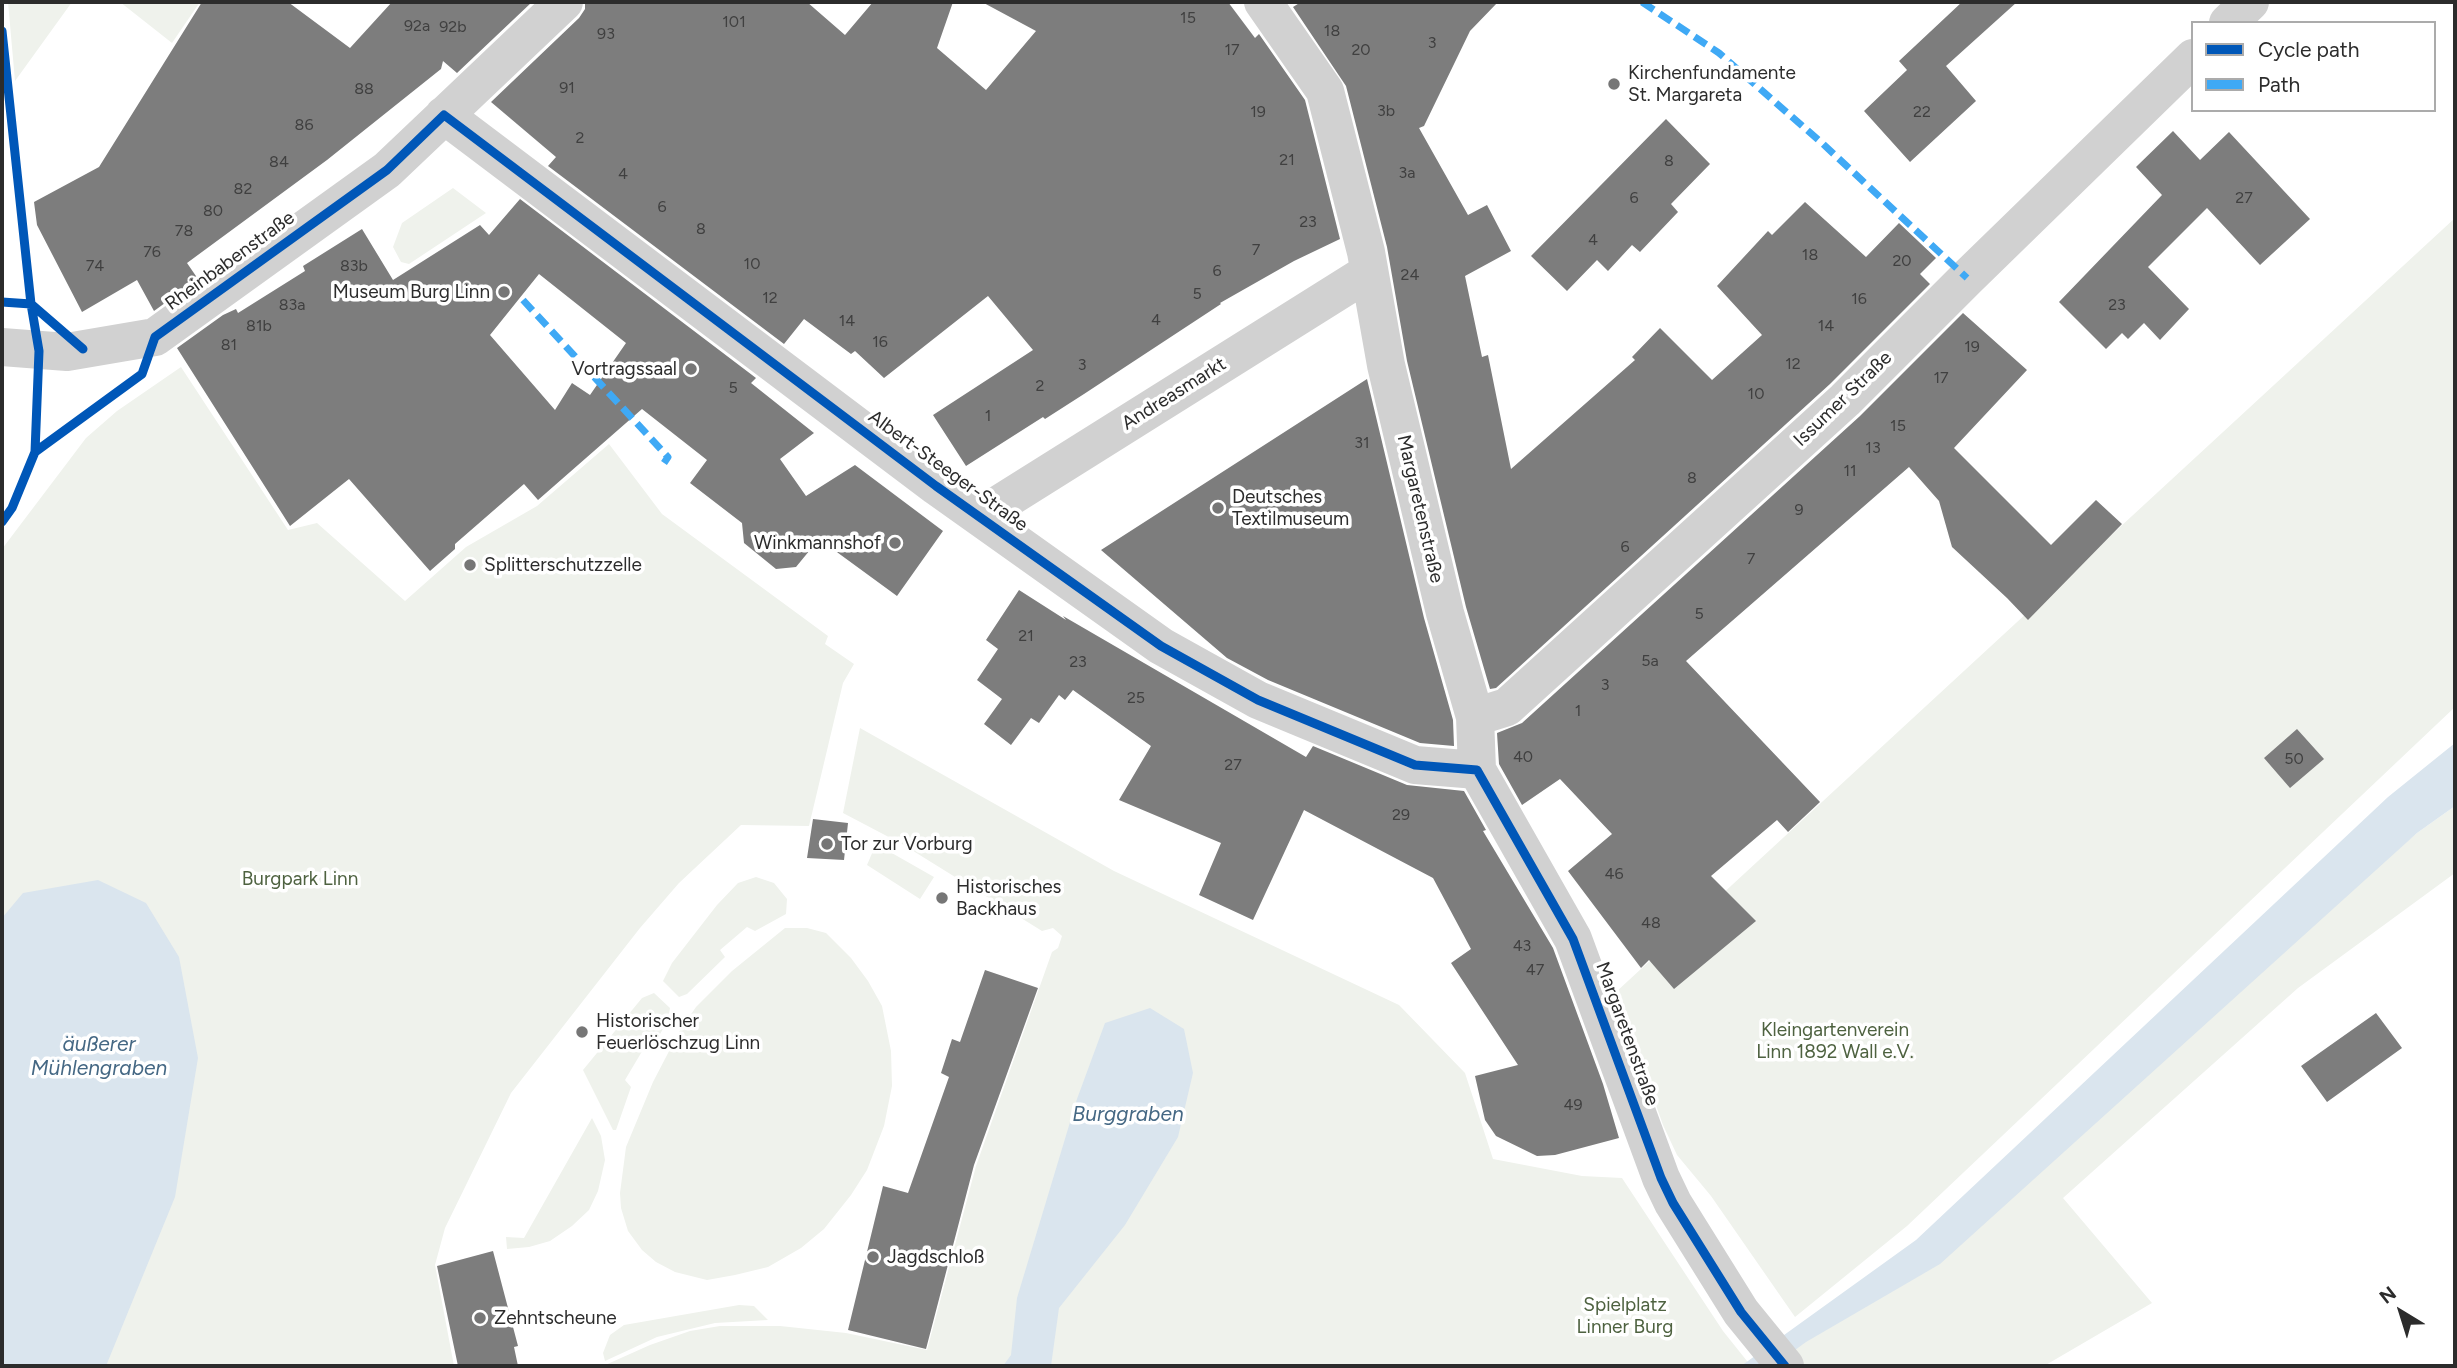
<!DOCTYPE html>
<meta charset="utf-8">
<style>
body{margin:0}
#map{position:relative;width:2457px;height:1368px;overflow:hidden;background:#fff;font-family:Figtree,sans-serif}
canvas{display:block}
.frame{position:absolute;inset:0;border:4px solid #2c2c2c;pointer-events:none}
.legend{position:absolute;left:2191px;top:21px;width:245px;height:91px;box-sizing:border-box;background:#fff;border:2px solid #ababab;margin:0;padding:9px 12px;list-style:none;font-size:21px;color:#2c2c2c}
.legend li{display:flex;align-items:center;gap:14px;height:35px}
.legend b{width:35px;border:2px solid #ababab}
.north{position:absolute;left:2366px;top:1277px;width:70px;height:70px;-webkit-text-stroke:5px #fff;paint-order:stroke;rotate:322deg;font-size:19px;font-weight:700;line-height:28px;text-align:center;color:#2c2c2c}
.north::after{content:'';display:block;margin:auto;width:24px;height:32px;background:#2c2c2c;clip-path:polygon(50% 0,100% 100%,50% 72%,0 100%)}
</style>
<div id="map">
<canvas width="2457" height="1368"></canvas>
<div class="frame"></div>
<ul class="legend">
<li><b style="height:9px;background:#0057b8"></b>Cycle path</li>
<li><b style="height:9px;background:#3fa9f5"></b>Path</li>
</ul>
<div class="north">N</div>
</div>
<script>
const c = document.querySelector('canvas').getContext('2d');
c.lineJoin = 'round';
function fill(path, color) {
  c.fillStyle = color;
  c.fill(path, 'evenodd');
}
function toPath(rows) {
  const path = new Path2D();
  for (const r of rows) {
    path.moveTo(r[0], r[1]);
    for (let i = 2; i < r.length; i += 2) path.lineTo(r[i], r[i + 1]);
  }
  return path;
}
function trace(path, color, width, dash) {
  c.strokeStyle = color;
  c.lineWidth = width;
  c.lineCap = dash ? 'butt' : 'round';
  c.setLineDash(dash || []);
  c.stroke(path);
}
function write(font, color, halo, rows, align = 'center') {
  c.font = font + ' Figtree,sans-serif';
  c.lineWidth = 7;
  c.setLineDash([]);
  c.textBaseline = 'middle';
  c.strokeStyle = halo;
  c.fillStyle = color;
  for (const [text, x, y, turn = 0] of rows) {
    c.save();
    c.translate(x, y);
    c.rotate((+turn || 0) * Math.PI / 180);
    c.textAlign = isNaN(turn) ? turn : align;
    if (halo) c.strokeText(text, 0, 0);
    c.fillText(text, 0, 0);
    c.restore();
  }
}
const green = toPath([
 [8,2,72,2,15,81],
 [120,2,200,2,172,43],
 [453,188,486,213,409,264,401,262,393,247,402,223],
 [2455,218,2455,707,1907,1226,1795,1317,1711,1196,1677,1155,1663,1125,1616,992],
 [181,367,288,530,317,523,405,601,466,547,537,506,609,444,662,514,828,636,825,644,854,664,843,683,809,826,741,825,679,883,640,928,511,1093,445,1228,435,1265,454,1366,2,1366,2,549,86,438,117,411],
 [860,728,1114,871,1399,1005,1465,1073,1493,1159,1582,1176,1622,1178,1723,1331,1751,1366,603,1366,650,1345,690,1331,720,1326,780,1326,846,1333,927,1350,976,1166,1052,952,1058,948,1062,936,1053,928,1042,931,902,844,843,813],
 [2455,806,2455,873,2298,988,2063,1198,2152,1303,2044,1366,1800,1366,1790,1353,2417,833],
 [876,844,934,877,920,899,867,865],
 [756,877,774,883,787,899,786,914,755,931,747,927,720,950,725,957,687,994,679,997,663,981,672,963,717,905,738,883],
 [785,928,807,928,826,933,851,958,868,981,882,1006,891,1051,892,1086,884,1126,867,1170,851,1195,824,1229,801,1248,768,1267,735,1275,707,1280,675,1272,656,1262,642,1250,628,1231,621,1208,620,1193,626,1147,653,1082,679,1032,696,1007,732,971],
 [654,993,670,1008,668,1020,651,1050,644,1048,625,1080,631,1087,616,1130,613,1130,583,1070,642,998],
 [592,1118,601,1136,605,1160,598,1191,589,1210,572,1226,550,1241,529,1247,507,1249,506,1237,524,1238],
 [739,1305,754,1306,768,1320,715,1323,657,1337,605,1361,603,1353,610,1335,624,1325]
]);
const water = toPath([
 [2455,743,2455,806,2417,833,1940,1264,1806,1342,1773,1366,1741,1366,1916,1240,2388,797],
 [98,880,146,903,179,957,198,1058,175,1197,106,1366,2,1366,2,918,23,893],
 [1150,1008,1184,1029,1193,1073,1178,1137,1125,1225,1059,1308,1051,1366,1003,1366,1011,1355,1017,1298,1077,1099,1105,1023]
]);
const building = toPath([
 [202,2,288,2,350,48,392,2,532,2,457,73,443,61,441,69,327,160,187,263,198,279,154,311,137,280,82,312,37,225,34,202,99,167],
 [585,2,807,2,845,35,873,2,953,2,937,48,986,90,1036,31,982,2,1228,2,1255,38,1259,34,1305,100,1340,239,1294,261,1220,303,1221,304,1084,394,1045,419,1043,417,966,466,933,415,1033,350,988,296,884,378,855,351,851,354,804,319,784,344,548,166,556,157,491,102,579,18,585,9],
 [1301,2,1498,2,1470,31,1424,126,1419,128,1468,215,1487,205,1511,251,1465,276,1482,357,1488,355,1511,469,1635,360,1632,357,1660,328,1712,380,1762,335,1717,286,1768,231,1772,235,1805,202,1866,257,1899,223,1936,258,1920,274,1930,284,1830,384,1496,688,1490,689,1466,607,1407,361,1387,247,1346,86,1293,7],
 [1962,2,2017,2,1946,66,1976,101,1910,162,1864,111,1907,70,1899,61],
 [1666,119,1710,164,1671,204,1678,212,1640,252,1632,245,1608,271,1597,260,1567,291,1531,256],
 [2173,131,2200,160,2229,132,2310,219,2260,265,2207,208,2148,267,2189,309,2160,340,2144,323,2128,339,2122,333,2106,349,2059,302,2162,195,2136,167],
 [520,199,756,378,751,383,814,433,780,459,806,496,855,465,943,531,897,596,819,539,796,567,776,569,744,543,742,523,690,483,707,460,642,409,538,500,524,484,455,544,455,549,430,571,349,479,290,526,177,348,223,315,236,309,238,313,305,271,303,266,362,229,393,280,480,225,489,235],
 [539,274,626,343,590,395,572,383,555,410,490,335],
 [1963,313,2027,370,1954,448,2051,545,2096,500,2122,524,2028,620,2007,598,1952,547,1939,501,1909,467,1686,661,1820,802,1788,832,1777,820,1711,876,1756,921,1674,989,1649,960,1641,968,1568,871,1612,834,1560,779,1522,805,1499,764,1497,733,1522,723,1860,416],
 [1367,379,1424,618,1453,720,1454,746,1420,743,1268,680,1227,658,1101,550],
 [1019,590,1066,620,1063,616,1306,757,1313,746,1407,785,1464,791,1486,830,1483,831,1553,948,1603,1084,1619,1138,1555,1155,1537,1156,1496,1136,1485,1120,1475,1076,1518,1065,1451,963,1471,949,1433,878,1304,810,1253,920,1199,895,1221,843,1119,800,1151,746,1073,690,1065,700,1059,695,1039,723,1031,718,1011,745,984,724,1002,699,977,680,998,649,986,640],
 [2297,729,2324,759,2290,788,2264,758],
 [813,819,848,823,844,860,807,858],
 [985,970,1038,988,974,1165,926,1349,848,1330,883,1186,908,1193,949,1077,941,1073,952,1039,960,1042],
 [2376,1013,2402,1048,2327,1102,2301,1066],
 [493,1251,518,1346,514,1347,518,1366,458,1366,437,1266]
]);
const minor = toPath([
 [1263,2,1325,91,1366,252,1386,365,1445,613,1475,717,1477,770,1573,939,1661,1178,1673,1203,1741,1312,1785,1366],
 [2228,23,2250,2],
 [444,115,936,486,1161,646,1258,700,1415,765,1477,770],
 [2,347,67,352,155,337,387,170,564,2],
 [980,516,1369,272],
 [1475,717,1507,707,1845,400,1967,278,2193,58]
]);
const quiet = toPath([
 [1642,2,1719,53,1823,144,1967,278],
 [523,300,668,457,664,463]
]);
const cycleway = toPath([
 [2,31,31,304,39,351,35,452,12,508,2,522],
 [2,302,31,304,83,349],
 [35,452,142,374,155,337,387,170,444,115,936,486,1161,646,1258,700,1415,765,1477,770,1573,939,1661,1178,1673,1203,1741,1312,1785,1366]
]);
const markers = [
 [1614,84,7,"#767676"],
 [504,292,7,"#767676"],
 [691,369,7,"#767676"],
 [1218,508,7,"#767676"],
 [895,543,7,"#767676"],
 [470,565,7,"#767676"],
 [827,844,7,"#767676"],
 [942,898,7,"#767676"],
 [582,1032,7,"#767676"],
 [873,1257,7,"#767676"],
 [480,1318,7,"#767676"]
];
const numberNames = [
 ["15",1188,18],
 ["101",734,22],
 ["92a",417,26],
 ["92b",453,27],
 ["18",1332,31],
 ["93",606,34],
 ["3",1432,43],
 ["17",1232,50],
 ["20",1361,50],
 ["91",567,88],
 ["88",364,89],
 ["3b",1386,111],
 ["19",1258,112],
 ["22",1922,112],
 ["86",304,125],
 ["2",580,138],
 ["21",1287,160],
 ["8",1669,161],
 ["84",279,162],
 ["3a",1407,173],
 ["4",623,174],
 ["82",243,189],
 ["6",1634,198],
 ["27",2244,198],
 ["6",662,207],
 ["80",213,211],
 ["23",1308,222],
 ["8",701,229],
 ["78",184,231],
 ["4",1593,240],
 ["7",1256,250],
 ["76",152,252],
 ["18",1810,255],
 ["20",1902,261],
 ["10",752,264],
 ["74",95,266],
 ["83b",354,266],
 ["6",1217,271],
 ["24",1410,275],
 ["5",1197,294],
 ["12",770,298],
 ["16",1859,299],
 ["83a",292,305],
 ["23",2117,305],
 ["4",1156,320],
 ["14",847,321],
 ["81b",259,326],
 ["14",1826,326],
 ["16",880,342],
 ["81",229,345],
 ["19",1972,347],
 ["12",1793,364],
 ["3",1082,365],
 ["17",1941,378],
 ["2",1040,386],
 ["5",733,388],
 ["10",1756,394],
 ["1",988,416],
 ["15",1898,426],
 ["31",1362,443],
 ["13",1873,448],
 ["11",1850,471],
 ["8",1692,478],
 ["9",1799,510],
 ["6",1625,547],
 ["7",1751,559],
 ["5",1699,614],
 ["21",1026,636],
 ["5a",1650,661],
 ["23",1078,662],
 ["3",1605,685],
 ["25",1136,698],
 ["1",1578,711],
 ["40",1523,757],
 ["50",2294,759],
 ["27",1233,765],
 ["29",1401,815],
 ["46",1614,874],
 ["48",1651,923],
 ["43",1522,946],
 ["47",1535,970],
 ["49",1573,1105]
];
const poiNames = [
 ["Kirchenfundamente",1628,73],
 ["St. Margareta",1628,95],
 ["Museum Burg Linn",490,292,"right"],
 ["Vortragssaal",677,369,"right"],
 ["Deutsches",1232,497],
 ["Textilmuseum",1232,519],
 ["Winkmannshof",881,543,"right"],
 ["Splitterschutzzelle",484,565],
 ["Tor zur Vorburg",841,844],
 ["Historisches",956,887],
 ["Backhaus",956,909],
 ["Historischer",596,1021],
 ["Feuerlöschzug Linn",596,1043],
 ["Jagdschloß",887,1257],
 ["Zehntscheune",494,1318]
];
const streetNames = [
 ["Rheinbabenstraße",230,261,-36],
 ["Andreasmarkt",1174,394,-32],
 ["Issumer Straße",1843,399,-44],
 ["Albert-Steeger-Straße",948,471,36],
 ["Margaretenstraße",1420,509,77],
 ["Margaretenstraße",1627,1034,70]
];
const parkNames = [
 ["Burgpark Linn",300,879],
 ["Kleingartenverein",1835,1030],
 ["Linn 1892 Wall e.V.",1835,1052],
 ["Spielplatz",1625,1305],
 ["Linner Burg",1625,1327]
];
const waterNames = [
 ["äußerer",99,1045],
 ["Mühlengraben",99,1069],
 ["Burggraben",1128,1115]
];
fill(green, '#eff2ec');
fill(water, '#dae5ee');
fill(building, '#7d7d7d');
trace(minor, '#d1d1d1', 38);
trace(quiet, '#3fa9f5', 7, [14, 7]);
trace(cycleway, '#0057b8', 9);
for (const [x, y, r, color] of markers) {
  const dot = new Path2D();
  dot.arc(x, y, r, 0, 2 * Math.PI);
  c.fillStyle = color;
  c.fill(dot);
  trace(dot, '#fff', 2.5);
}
write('16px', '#404040', null, numberNames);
write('19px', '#2c2c2c', '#fff', poiNames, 'left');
write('19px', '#2c2c2c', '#fff', streetNames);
write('19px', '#4e6240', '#fff', parkNames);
write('italic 21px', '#456884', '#fff', waterNames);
</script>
